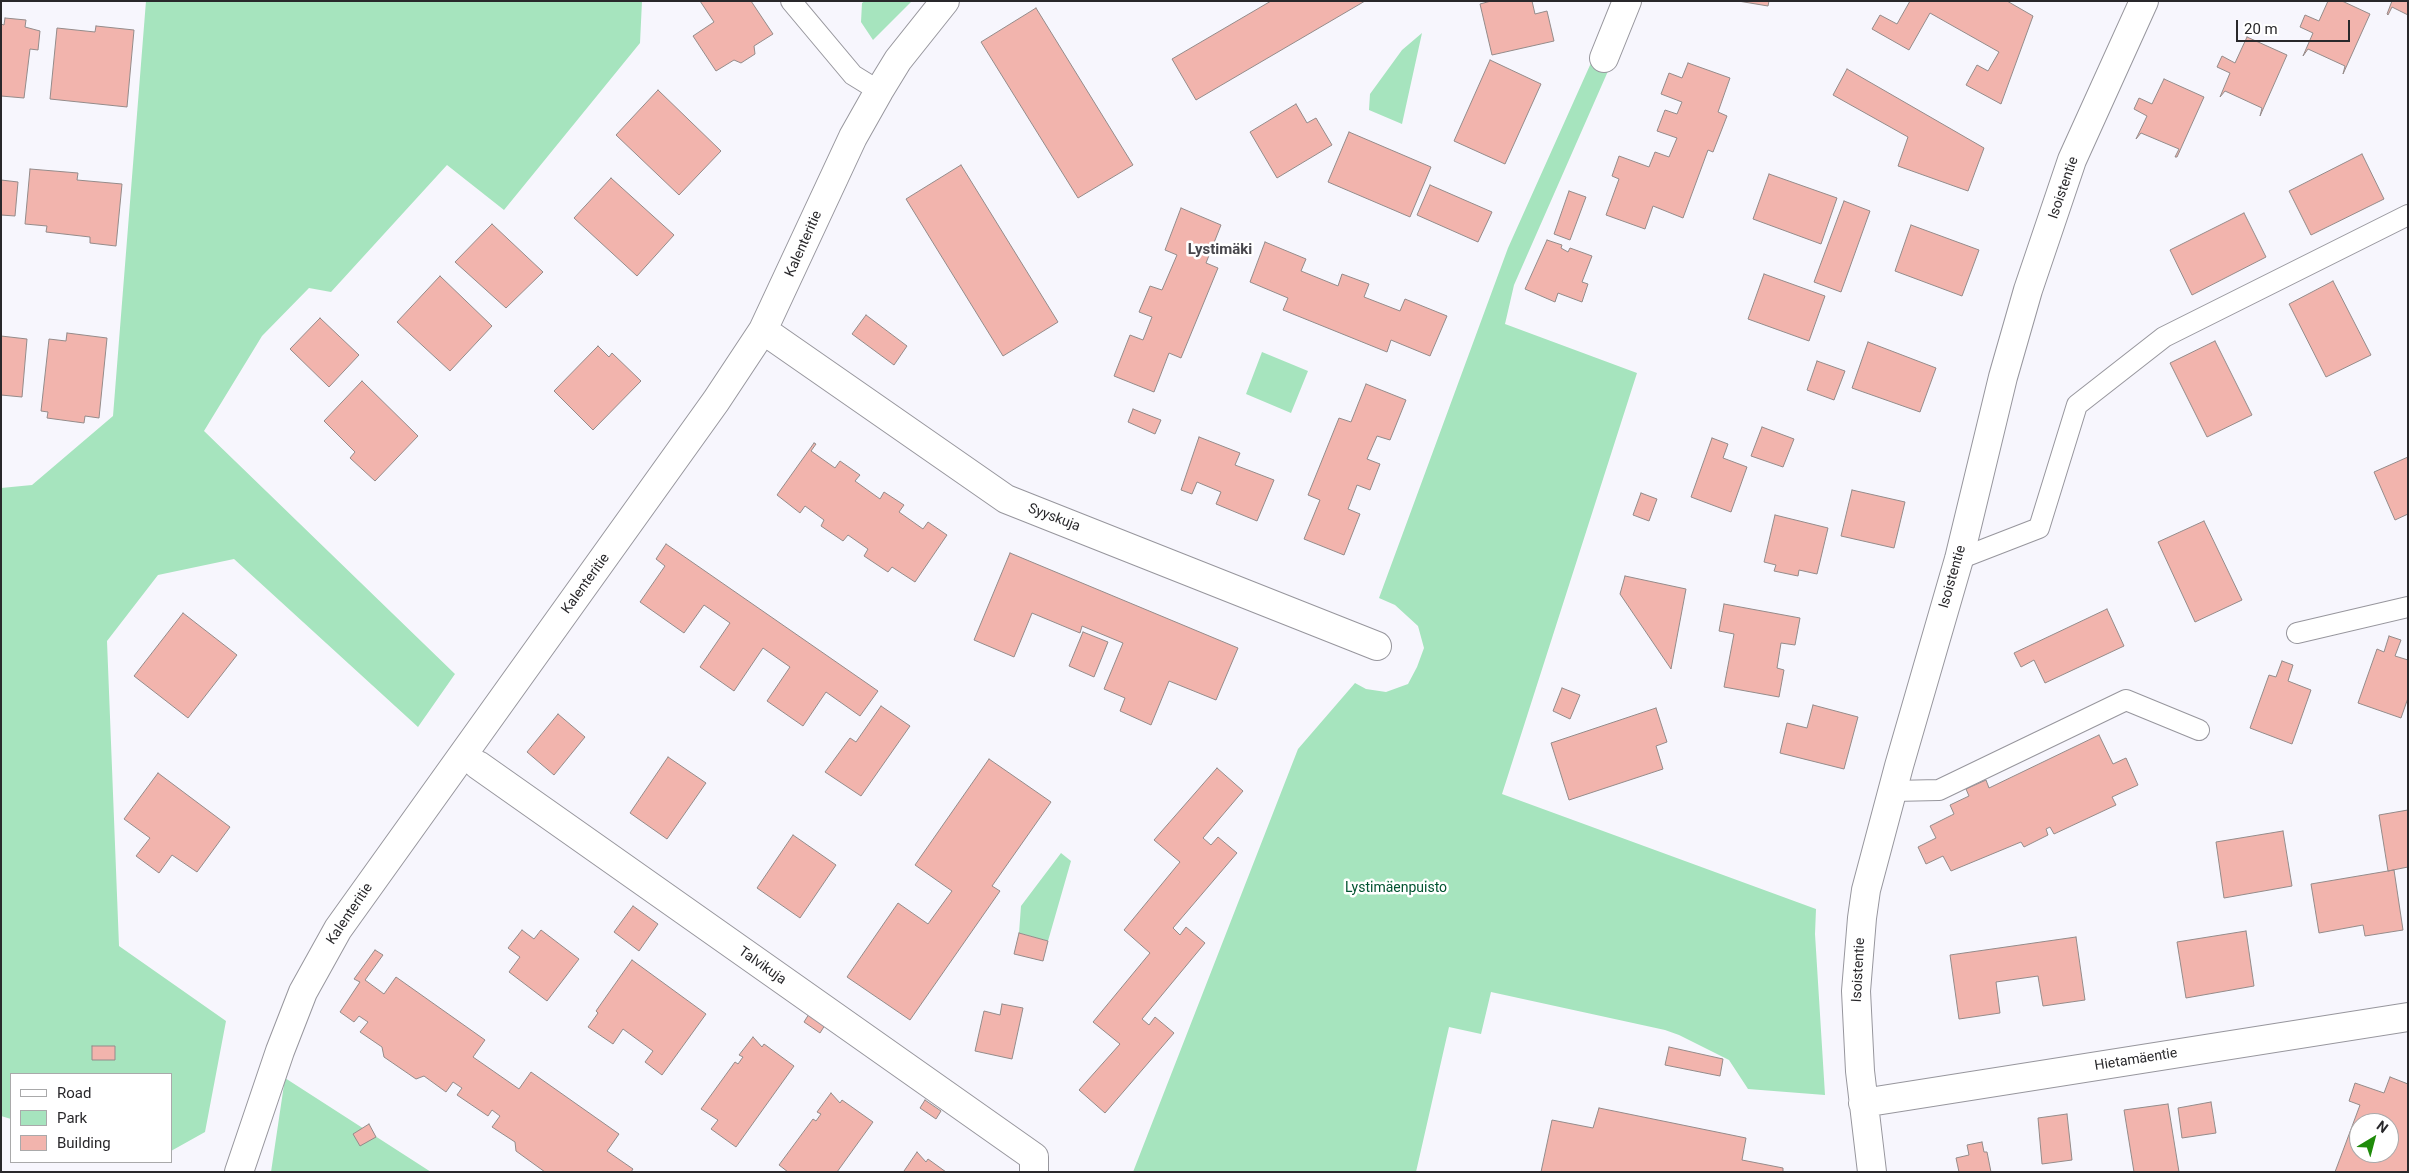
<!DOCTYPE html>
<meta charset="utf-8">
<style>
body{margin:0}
#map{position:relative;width:2409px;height:1173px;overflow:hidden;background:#f7f6fd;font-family:Roboto,sans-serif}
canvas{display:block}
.frame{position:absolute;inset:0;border:2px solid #29282b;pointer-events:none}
.legend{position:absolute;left:10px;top:1073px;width:162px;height:90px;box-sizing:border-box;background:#fff;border:1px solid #a9a9aa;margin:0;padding:6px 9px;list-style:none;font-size:15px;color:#29282b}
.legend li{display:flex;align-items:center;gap:10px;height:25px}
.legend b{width:25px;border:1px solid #a9a9aa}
.north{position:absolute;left:2349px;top:1113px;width:50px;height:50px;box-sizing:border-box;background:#fff;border:1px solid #a9a9aa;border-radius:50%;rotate:37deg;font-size:14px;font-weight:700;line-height:20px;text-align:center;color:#29282b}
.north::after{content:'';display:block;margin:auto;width:18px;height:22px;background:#1f8b0a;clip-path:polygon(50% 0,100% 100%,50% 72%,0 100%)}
.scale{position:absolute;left:2236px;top:20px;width:114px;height:22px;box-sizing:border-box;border:2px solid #29282b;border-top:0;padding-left:6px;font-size:15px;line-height:18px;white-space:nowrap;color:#29282b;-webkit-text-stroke:4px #fff;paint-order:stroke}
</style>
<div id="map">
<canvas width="2409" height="1173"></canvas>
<div class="frame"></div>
<ul class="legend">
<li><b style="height:6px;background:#fff"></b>Road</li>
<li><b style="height:14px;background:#a6e4be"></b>Park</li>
<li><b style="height:14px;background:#f2b4ad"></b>Building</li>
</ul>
<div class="north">N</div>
<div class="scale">20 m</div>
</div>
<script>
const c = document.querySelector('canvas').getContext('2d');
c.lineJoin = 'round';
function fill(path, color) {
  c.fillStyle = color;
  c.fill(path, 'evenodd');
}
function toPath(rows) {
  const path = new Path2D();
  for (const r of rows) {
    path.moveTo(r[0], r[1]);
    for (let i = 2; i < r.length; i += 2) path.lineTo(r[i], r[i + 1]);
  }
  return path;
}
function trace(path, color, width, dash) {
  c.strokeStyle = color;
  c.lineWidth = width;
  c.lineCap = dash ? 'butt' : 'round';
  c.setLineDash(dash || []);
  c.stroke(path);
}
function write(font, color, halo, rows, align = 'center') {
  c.font = font + ' Roboto,sans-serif';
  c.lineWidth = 5;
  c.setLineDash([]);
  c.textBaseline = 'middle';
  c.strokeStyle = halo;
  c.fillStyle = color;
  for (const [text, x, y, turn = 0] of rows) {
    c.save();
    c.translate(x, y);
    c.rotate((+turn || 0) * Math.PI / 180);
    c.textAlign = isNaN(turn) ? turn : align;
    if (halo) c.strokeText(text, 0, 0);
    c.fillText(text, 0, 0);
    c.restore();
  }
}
const green = toPath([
 [146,1,642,1,640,43,504,210,447,165,331,292,309,288,262,336,204,431,455,674,418,727,234,559,158,575,107,641,119,946,226,1021,205,1132,171,1151,171,1074,11,1074,11,1119,1,1116,1,488,32,485,113,416],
 [865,1,912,1,873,40,861,22,862,3],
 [1422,33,1402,124,1369,110,1370,94,1402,50],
 [1595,54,1612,62,1514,285,1505,324,1637,373,1502,794,1816,909,1815,934,1825,1095,1748,1089,1729,1060,1679,1035,1665,1030,1491,992,1481,1034,1449,1027,1416,1172,1133,1172,1298,749,1355,683,1366,689,1386,692,1408,684,1417,667,1424,648,1418,626,1395,605,1379,598,1508,248],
 [1262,352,1308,371,1291,413,1246,394],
 [1061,853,1071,861,1048,941,1019,933,1021,906],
 [285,1078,431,1172,271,1172]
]);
const building = toPath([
 [700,1,751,1,773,34,754,46,755,54,741,63,734,60,716,71,693,36,714,22,700,1],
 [1271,1,1365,1,1196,100,1172,59,1271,1],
 [1491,1,1532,1,1535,14,1547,11,1554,41,1492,55,1480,4,1491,1],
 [1738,1,1769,1,1768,6,1738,1],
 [1910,1,2007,1,2033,16,2001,104,1966,85,1977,65,1988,71,1999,52,1930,13,1909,50,1872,29,1880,15,1897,24,1910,1],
 [2328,1,2342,1,2370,14,2343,74,2345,66,2308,49,2303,56,2313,33,2300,27,2305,15,2319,21,2328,1],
 [2392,1,2408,1,2408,15,2392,7,2388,15,2387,14,2392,1],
 [1036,8,1133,165,1078,198,981,42,1036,8],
 [5,18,26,20,25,27,40,31,38,50,30,49,24,98,1,96,1,24,4,25,5,18],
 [96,26,134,30,127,107,50,99,57,28,95,32,96,26],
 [2247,37,2287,55,2260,116,2262,108,2225,91,2220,97,2230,73,2217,67,2222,56,2235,63,2247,37],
 [1490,60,1541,84,1505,164,1454,141,1490,60],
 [1688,63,1730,78,1718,112,1727,116,1713,152,1708,150,1683,218,1653,206,1645,229,1606,215,1619,179,1612,176,1619,156,1649,167,1655,152,1669,157,1677,138,1657,131,1665,110,1677,114,1682,102,1661,94,1669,73,1682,78,1688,63],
 [1847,69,1984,148,1968,191,1898,166,1908,137,1833,95,1847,69],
 [2164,79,2204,97,2177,157,2175,157,2179,149,2141,133,2136,139,2147,116,2134,109,2139,98,2152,104,2164,79],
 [658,90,721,151,679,195,616,135,658,90],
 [1296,104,1307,123,1316,118,1332,145,1277,178,1250,132,1296,104],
 [1349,132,1431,167,1410,217,1328,182,1349,132],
 [2362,154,2384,199,2311,235,2289,191,2362,154],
 [961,165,1058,322,1003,356,906,199,961,165],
 [30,169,78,173,77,180,122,184,116,246,90,243,90,237,46,232,47,226,25,224,30,169],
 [1769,174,1837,198,1821,244,1753,219,1769,174],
 [611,178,674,235,637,276,574,218,611,178],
 [1,180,18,182,15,216,1,215,1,180],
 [1430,185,1492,212,1478,242,1417,215,1430,185],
 [1569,191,1586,197,1570,240,1554,234,1569,191],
 [1844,201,1870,211,1841,292,1814,282,1844,201],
 [1181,208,1221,225,1206,263,1218,268,1181,358,1169,353,1154,392,1114,376,1130,335,1143,340,1152,317,1139,312,1150,286,1162,290,1177,255,1165,250,1181,208],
 [2244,213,2266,257,2192,295,2170,250,2244,213],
 [492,224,543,272,506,308,455,262,492,224],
 [1911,225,1979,250,1962,296,1895,271,1911,225],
 [1547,240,1562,245,1561,248,1568,252,1570,248,1592,256,1582,282,1588,284,1582,302,1558,293,1555,302,1525,289,1547,240],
 [1265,242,1306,259,1301,271,1338,286,1342,274,1369,284,1364,297,1400,311,1405,299,1447,316,1430,356,1391,340,1387,352,1283,310,1288,298,1250,282,1265,242],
 [1764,274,1825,296,1809,341,1748,319,1764,274],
 [440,276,492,326,450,371,397,322,440,276],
 [2333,281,2371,355,2326,377,2289,304,2333,281],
 [866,315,907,346,894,365,852,334,866,315],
 [320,318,359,355,329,387,290,349,320,318],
 [67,333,107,338,99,418,85,416,84,423,47,418,48,412,41,411,49,339,66,341,67,333],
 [1,336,27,339,22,397,1,395,1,336],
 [2215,341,2252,415,2207,437,2170,363,2215,341],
 [1868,342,1936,368,1920,412,1852,388,1868,342],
 [598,346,609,357,612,353,641,381,593,430,554,391,598,346],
 [1817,361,1845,371,1834,400,1807,390,1817,361],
 [362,381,418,436,375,481,350,458,355,452,324,421,362,381],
 [1366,384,1406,400,1390,440,1377,436,1367,459,1380,464,1370,490,1357,485,1348,509,1360,514,1344,555,1304,539,1320,500,1308,495,1339,418,1351,422,1366,384],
 [1133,409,1161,420,1155,434,1128,422,1133,409],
 [1762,427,1794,439,1783,467,1751,456,1762,427],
 [1199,437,1240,453,1235,465,1274,480,1257,521,1216,504,1221,492,1197,482,1192,494,1181,490,1199,437],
 [1712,438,1728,444,1723,458,1747,467,1731,512,1691,497,1712,438],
 [814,443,816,444,811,451,835,468,840,461,860,475,855,481,880,499,884,492,904,505,899,512,923,529,928,522,947,535,915,582,892,567,888,572,864,556,868,549,848,535,843,541,821,526,824,520,805,506,800,513,777,495,814,443],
 [2408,457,2408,514,2395,520,2374,472,2408,457],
 [1852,490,1905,502,1894,548,1841,536,1852,490],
 [1641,493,1657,499,1649,521,1633,515,1641,493],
 [1775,515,1828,528,1817,574,1799,570,1798,576,1774,571,1776,565,1764,562,1775,515],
 [2204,521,2242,600,2195,622,2158,542,2204,521],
 [666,544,878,691,860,716,826,692,803,726,767,701,790,667,763,648,734,691,700,667,730,623,704,605,684,633,640,602,665,566,656,559,666,544],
 [1010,553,1238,648,1216,700,1169,681,1151,725,1120,711,1125,698,1104,689,1123,643,1082,626,1080,633,1032,613,1014,657,974,640,1010,553],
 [1625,576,1686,589,1671,669,1620,594,1625,576],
 [1724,604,1800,618,1795,645,1781,643,1777,668,1784,670,1779,697,1724,687,1734,634,1719,631,1724,604],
 [2107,609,2124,646,2045,683,2034,660,2021,667,2014,653,2107,609],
 [183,613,237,655,188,718,134,676,183,613],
 [1083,632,1108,642,1094,677,1069,666,1083,632],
 [2389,636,2401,640,2395,656,2408,660,2408,698,2401,718,2358,703,2377,649,2384,652,2389,636],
 [2282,661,2293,665,2288,681,2311,690,2292,744,2250,728,2269,675,2276,677,2282,661],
 [1562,688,1580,695,1570,719,1553,711,1562,688],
 [1813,705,1858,717,1844,769,1780,753,1787,723,1807,728,1813,705],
 [881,706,910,726,861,796,825,772,850,738,856,742,881,706],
 [1656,708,1667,742,1656,746,1663,769,1569,800,1551,743,1656,708],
 [558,714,585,737,554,775,527,752,558,714],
 [2099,735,2113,764,2126,758,2138,785,2112,797,2116,805,2054,834,2050,827,2046,829,2048,835,2024,847,2021,842,1951,871,1943,856,1926,864,1918,847,1936,838,1930,826,1954,814,1950,805,1969,796,1966,789,1986,780,1989,788,2099,735],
 [668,757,706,783,667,839,630,813,668,757],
 [989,759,1051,802,992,886,1000,891,910,1020,847,977,898,903,928,924,952,891,915,865,989,759],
 [1217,768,1243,791,1203,838,1211,845,1218,837,1237,853,1173,928,1180,935,1186,927,1205,943,1142,1019,1149,1025,1155,1017,1174,1033,1105,1113,1079,1090,1120,1044,1093,1022,1150,953,1124,930,1180,862,1154,840,1217,768],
 [158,773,230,827,197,872,172,855,159,873,136,856,150,838,124,819,158,773],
 [2408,810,2408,867,2388,871,2379,815,2408,810],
 [2283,831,2292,886,2224,898,2216,842,2283,831],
 [793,835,836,865,800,918,757,888,793,835],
 [2394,870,2403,930,2365,936,2363,925,2319,933,2311,884,2394,870],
 [633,906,658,924,639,951,614,932,633,906],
 [522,930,534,939,541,930,579,959,547,1001,509,972,520,957,508,948,522,930],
 [2246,931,2254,986,2186,998,2177,942,2246,931],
 [1019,933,1048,941,1043,961,1014,954,1019,933],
 [2076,937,2085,1000,2043,1006,2038,976,1996,982,2000,1013,1959,1019,1950,955,2076,937],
 [375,950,383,955,365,980,384,994,396,977,485,1040,473,1057,519,1089,531,1072,619,1134,607,1151,633,1169,631,1172,545,1172,516,1151,515,1142,492,1127,500,1116,492,1110,488,1116,457,1095,462,1088,453,1082,446,1092,424,1076,416,1079,384,1057,382,1047,360,1032,368,1022,359,1016,354,1022,340,1012,360,982,354,979,375,950],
 [632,960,706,1014,662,1075,645,1062,653,1051,623,1029,613,1044,588,1027,598,1013,596,1011,632,960],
 [1002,1004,1023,1008,1012,1059,975,1051,984,1011,1000,1015,1002,1004],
 [809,1014,825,1025,820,1033,804,1022,809,1014],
 [753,1037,762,1047,764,1044,794,1066,736,1147,711,1129,718,1120,701,1109,735,1062,738,1064,743,1057,739,1055,753,1037],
 [92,1046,115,1046,115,1060,92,1060,92,1046],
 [1669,1047,1723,1059,1720,1076,1665,1065,1669,1047],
 [2390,1077,2408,1084,2408,1172,2335,1172,2360,1105,2349,1101,2355,1083,2384,1093,2390,1077],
 [2359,1123,2389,1123,2389,1153,2359,1153,2359,1123],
 [831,1093,840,1103,842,1100,873,1122,837,1172,788,1172,779,1165,813,1119,816,1121,821,1114,817,1112,831,1093],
 [925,1100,941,1111,936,1119,920,1108,925,1100],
 [2211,1102,2216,1133,2182,1138,2178,1108,2211,1102],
 [2168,1104,2179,1172,2134,1172,2124,1110,2168,1104],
 [1599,1108,1746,1138,1742,1160,1783,1168,1783,1172,1541,1172,1552,1120,1593,1128,1599,1108],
 [2067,1114,2072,1160,2042,1164,2038,1118,2067,1114],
 [369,1124,376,1137,360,1146,353,1134,369,1124],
 [1982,1142,1984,1152,1987,1152,1991,1172,1959,1172,1956,1158,1969,1155,1967,1145,1982,1142],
 [917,1152,926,1162,928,1159,946,1172,905,1172,904,1171,917,1152]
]);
const service = toPath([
 [791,1,853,75,879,91],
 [1959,559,2039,528,2077,405,2164,337,2408,215],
 [2297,633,2408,607],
 [1893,791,1939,790,2126,700,2199,730]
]);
const minor = toPath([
 [1604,58,1627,1],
 [763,330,1006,499,1377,646],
 [478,765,1034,1157,1034,1172],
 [1863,1103,2408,1017],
 [239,1172,280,1051,303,992,338,929,716,401,763,330,853,137,879,91,898,60,945,1],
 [1872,1172,1860,1071,1856,991,1862,918,1866,890,1899,766,1959,559,2003,377,2028,290,2072,160,2144,1]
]);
const streetNames = [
 ["Isoistentie",2064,188,-71],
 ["Kalenteritie",804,244,-66],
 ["Syyskuja",1054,518,21],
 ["Isoistentie",1953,577,-74],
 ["Kalenteritie",586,584,-54],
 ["Kalenteritie",350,914,-56],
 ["Talvikuja",762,966,35],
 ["Isoistentie",1859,970,-87],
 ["Hietamäentie",2136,1060,-9]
];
const parkNames = [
 ["Lystimäenpuisto",1396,888]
];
const neighbourhoodNames = [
 ["Lystimäki",1220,250]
];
fill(green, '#a6e4be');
fill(building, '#f2b4ad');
trace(building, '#948b8a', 1);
trace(service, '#97969d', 22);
trace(minor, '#97969d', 30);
trace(service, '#fff', 20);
trace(minor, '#fff', 28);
write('14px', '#29282b', '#fff', streetNames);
write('14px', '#00522f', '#fff', parkNames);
write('bold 15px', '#47464c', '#fff', neighbourhoodNames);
</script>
